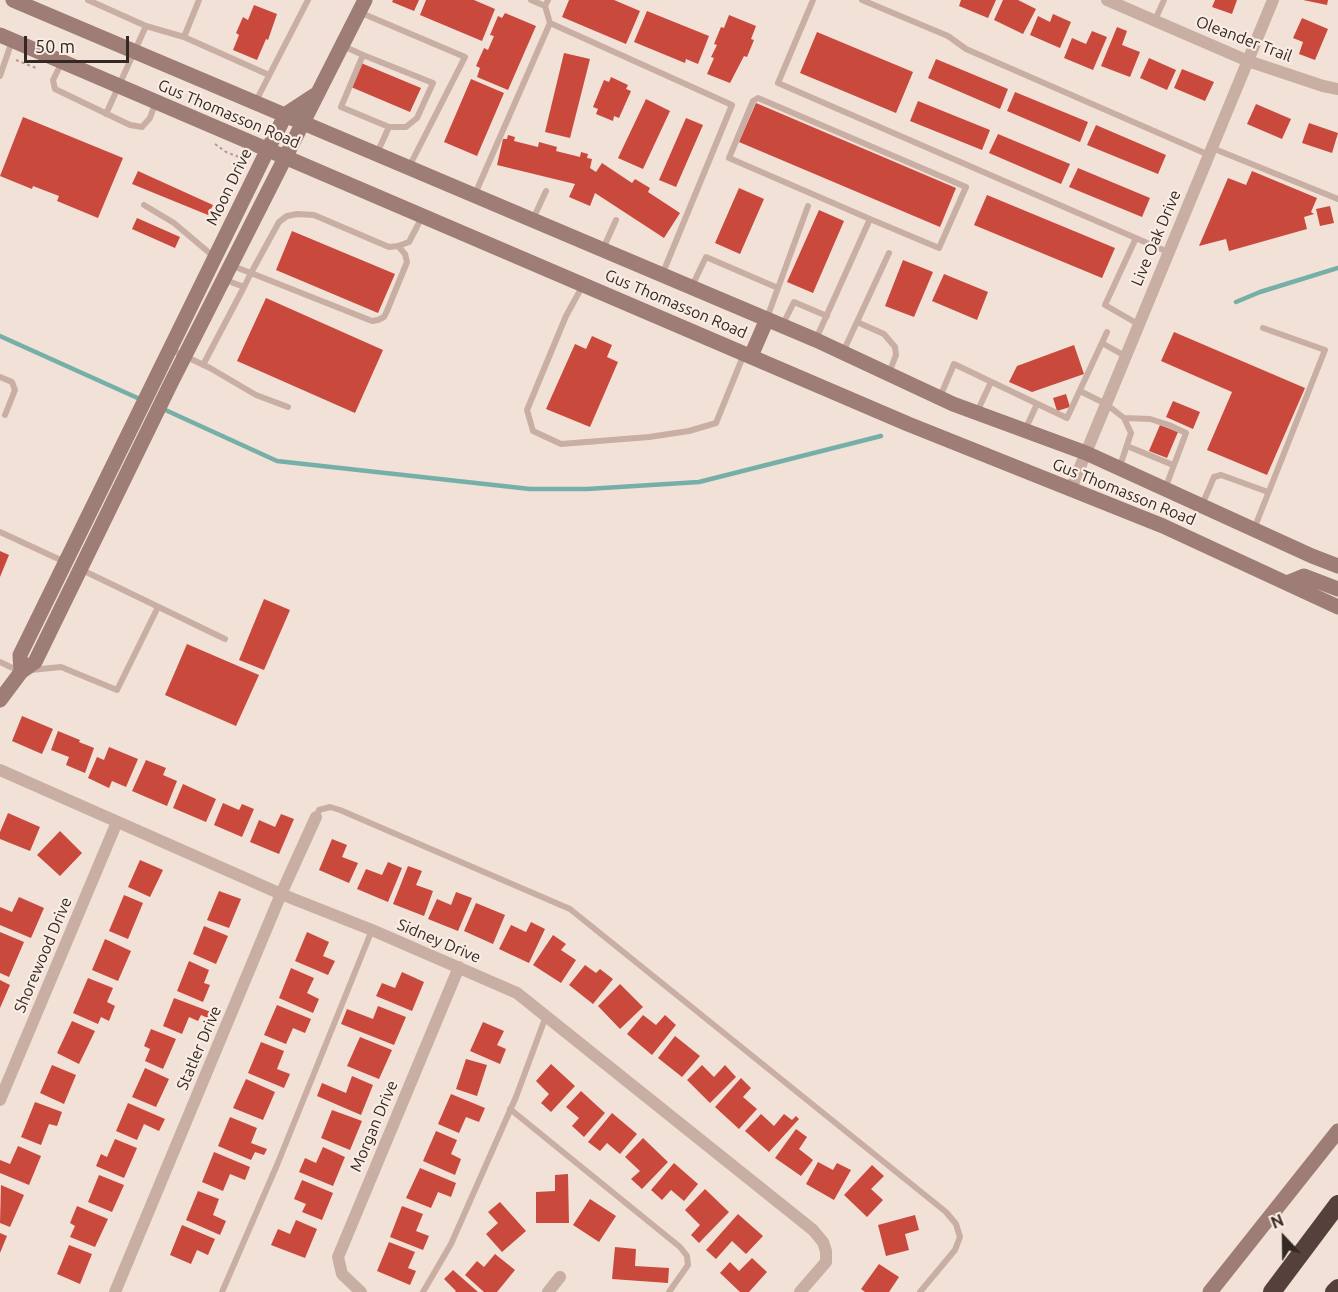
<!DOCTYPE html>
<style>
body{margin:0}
#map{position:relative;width:1338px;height:1292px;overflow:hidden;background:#f1e1d7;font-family:Ubuntu,sans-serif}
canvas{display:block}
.north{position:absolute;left:1254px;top:1208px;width:60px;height:60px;-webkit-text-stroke:4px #f9ece3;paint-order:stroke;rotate:338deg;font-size:16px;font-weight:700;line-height:24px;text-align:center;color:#342825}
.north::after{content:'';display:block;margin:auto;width:21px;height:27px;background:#342825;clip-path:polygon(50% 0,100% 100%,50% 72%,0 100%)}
.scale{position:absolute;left:24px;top:36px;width:105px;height:27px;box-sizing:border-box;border:3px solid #342825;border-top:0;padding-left:8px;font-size:18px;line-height:21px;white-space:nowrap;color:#342825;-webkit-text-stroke:4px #f9ece3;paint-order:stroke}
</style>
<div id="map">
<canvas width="1338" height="1292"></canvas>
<div class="north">N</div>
<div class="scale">50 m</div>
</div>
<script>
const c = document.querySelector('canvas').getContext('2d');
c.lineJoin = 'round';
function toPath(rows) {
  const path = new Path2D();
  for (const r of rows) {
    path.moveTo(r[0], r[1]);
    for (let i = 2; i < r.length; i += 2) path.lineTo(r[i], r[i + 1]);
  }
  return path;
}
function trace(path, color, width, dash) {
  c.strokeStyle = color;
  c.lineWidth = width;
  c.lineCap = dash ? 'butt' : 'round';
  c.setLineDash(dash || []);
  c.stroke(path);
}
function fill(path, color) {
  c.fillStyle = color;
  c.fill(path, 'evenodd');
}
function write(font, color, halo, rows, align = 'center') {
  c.font = font + ' Ubuntu,sans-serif';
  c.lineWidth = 4.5;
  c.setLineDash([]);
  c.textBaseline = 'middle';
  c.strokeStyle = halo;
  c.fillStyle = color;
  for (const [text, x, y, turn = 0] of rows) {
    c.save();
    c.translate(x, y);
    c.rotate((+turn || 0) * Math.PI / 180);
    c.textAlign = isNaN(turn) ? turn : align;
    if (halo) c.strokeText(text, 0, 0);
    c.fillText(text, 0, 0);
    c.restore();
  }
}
const stream = toPath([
 [1236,302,1260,292,1338,268],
 [0,336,142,400],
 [161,408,277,461,530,489,587,489,699,482,881,436]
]);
const building = toPath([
 [393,0,419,0,414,11,392,2],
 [426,0,474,0,495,9,482,41,420,15],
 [569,0,614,0,640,11,626,44,562,17],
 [961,0,996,0,988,18,959,6],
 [1003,0,1018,0,1036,9,1023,34,994,20],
 [1215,0,1237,0,1232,14,1212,7],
 [1303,0,1328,0,1327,5],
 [254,5,277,14,268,40,266,39,257,60,233,50,239,35,236,33,243,17,248,20],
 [647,11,709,36,698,64,686,59,685,63,634,42],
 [505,13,536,26,508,90,477,77,480,68,476,66,484,48,488,50,494,36,490,35,498,16,502,18],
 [1053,14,1071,22,1060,48,1030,35,1038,16,1050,22],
 [729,15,756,26,751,39,754,40,747,57,744,56,730,83,707,74,714,58,711,57,717,45,714,44,721,27,724,28],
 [1302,18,1328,29,1315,60,1299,54,1303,42,1293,38],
 [1117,27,1127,31,1122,45,1140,52,1130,77,1101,66],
 [1092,31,1107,37,1093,70,1064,58,1072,38,1086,44],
 [817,32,913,72,896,113,800,73],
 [564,53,590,59,570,138,545,132],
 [1149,58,1176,70,1167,90,1140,78],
 [936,59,1008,89,1000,109,928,78],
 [361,63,421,88,410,112,351,87],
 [1182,69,1214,82,1205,101,1174,88],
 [611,77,628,85,626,89,631,91,619,118,614,116,613,121,596,114,598,109,593,107,604,80,609,82],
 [471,79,504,93,477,156,444,142],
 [1015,92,1088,122,1080,142,1007,111],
 [646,99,670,111,643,169,618,158],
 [918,101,990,130,982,150,910,121],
 [756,103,956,188,940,227,739,142],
 [1256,104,1291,119,1282,139,1247,124],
 [23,117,123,158,98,218,57,201,59,196,33,186,32,189,0,176],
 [686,118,703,125,676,187,659,180],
 [1309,123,1338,133,1332,153,1302,143],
 [1096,125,1166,155,1158,174,1087,145],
 [998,134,1070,164,1061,184,989,153],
 [508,135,515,137,514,141,538,147,539,142,557,147,556,151,580,157,581,152,588,154,587,158,592,159,590,168,596,172,602,163,632,183,635,179,650,188,648,192,680,213,664,238,595,193,590,206,569,197,575,184,497,165,503,139,507,139],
 [1078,168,1150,198,1142,217,1069,187],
 [138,171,213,205,208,215,132,184],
 [1252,171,1317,198,1311,212,1314,214,1304,217,1307,229,1229,251,1226,239,1199,246,1228,178,1246,185],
 [739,188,764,199,740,254,715,243],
 [987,195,1115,248,1102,278,974,225],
 [1330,206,1334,223,1320,226,1316,209],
 [819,210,844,221,813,293,787,282],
 [137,218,180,237,175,248,132,229],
 [292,231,395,274,378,313,276,270],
 [903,260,933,272,914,317,885,306],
 [944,274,988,292,977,320,932,301],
 [266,298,383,350,355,413,237,361],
 [1174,332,1305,388,1267,475,1207,450,1232,392,1161,361],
 [592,336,612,345,607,357,618,362,590,427,546,409,575,344,586,349],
 [1074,345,1084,374,1032,392,1009,382,1017,366],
 [1066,394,1070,407,1057,411,1053,398],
 [1173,401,1200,412,1193,429,1166,417],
 [1160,425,1178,432,1167,458,1149,451],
 [0,551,9,555,0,577],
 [264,599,290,610,264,670,239,660],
 [187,644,259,675,236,726,165,695],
 [22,716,53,729,42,754,12,741],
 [58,731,80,740,79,742,94,748,85,773,66,765,69,757,51,750],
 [109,747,138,759,126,787,112,781,109,788,88,778,97,757,104,760],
 [146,760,166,768,163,775,177,781,167,806,132,791],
 [183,784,216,799,206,822,173,808],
 [223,803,239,810,242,804,254,809,242,837,214,825],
 [8,813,40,827,30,851,0,839,0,832],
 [281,814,294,819,279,854,250,842,259,820,275,827],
 [60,831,82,853,60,876,37,855],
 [332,839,347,845,342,857,358,863,349,883,319,870],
 [140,860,163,870,150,897,128,887],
 [388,862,402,868,388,902,357,889,366,869,382,875],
 [408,866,422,871,416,885,433,891,424,916,393,904],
 [219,891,241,899,229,928,207,920],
 [456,892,472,898,458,931,428,919,437,899,451,905],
 [124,895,143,903,128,939,109,931],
 [19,897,44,908,31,938,0,925,0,907,12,912],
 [476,903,505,915,493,944,464,931],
 [531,922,545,929,529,963,499,949,511,925,526,932],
 [204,926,228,936,216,964,193,954],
 [0,932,24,942,9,977,0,973],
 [307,932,329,942,323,956,335,961,328,975,295,961],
 [553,935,566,944,561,950,576,960,561,983,533,965],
 [105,939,131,951,118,981,92,970],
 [189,961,209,970,204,983,210,985,203,1002,177,991],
 [585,965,596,973,600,969,613,979,593,1004,569,985],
 [291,968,314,978,307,993,319,999,313,1013,279,998],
 [402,972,424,982,412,1011,376,996,382,983,395,988],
 [88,978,113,988,107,1002,115,1006,109,1021,101,1017,98,1024,73,1013],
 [0,980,10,985,0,1008],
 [620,984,643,1007,620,1029,598,1006],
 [174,998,211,1012,208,1018,201,1015,198,1021,189,1017,182,1034,163,1026],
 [277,1005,311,1019,305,1033,293,1028,286,1044,264,1035],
 [378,1006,406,1017,394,1045,341,1024,347,1009,373,1019],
 [643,1015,656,1025,665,1015,676,1025,652,1055,627,1034],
 [72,1021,95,1031,79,1064,57,1053],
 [483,1022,504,1031,497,1045,506,1049,500,1064,470,1051],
 [151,1029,176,1039,163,1069,145,1061,150,1049,144,1046],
 [675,1036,700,1056,682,1077,658,1058],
 [360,1037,392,1050,379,1079,347,1066],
 [261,1042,284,1051,277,1069,290,1074,284,1088,248,1073],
 [466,1059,487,1065,477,1096,456,1089],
 [551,1064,575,1086,551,1112,541,1103,549,1094,536,1081],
 [52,1065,76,1075,64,1104,40,1093],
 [702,1065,714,1077,725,1065,736,1077,710,1103,687,1080],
 [145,1068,169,1079,156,1107,132,1097],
 [352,1076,373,1085,361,1115,317,1096,322,1083,346,1093],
 [741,1078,751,1088,743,1097,757,1109,739,1129,715,1107],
 [246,1079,275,1092,263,1120,233,1108],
 [581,1091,605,1113,584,1137,572,1126,579,1118,566,1107],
 [451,1094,485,1108,479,1122,466,1117,459,1133,438,1124],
 [35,1102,62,1112,57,1126,49,1124,41,1145,21,1137],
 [128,1103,165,1119,159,1131,144,1124,137,1140,116,1131],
 [332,1110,362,1121,350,1150,321,1138],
 [612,1113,637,1134,620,1154,607,1143,600,1151,588,1142],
 [761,1114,774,1126,784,1114,792,1120,796,1116,799,1119,769,1152,745,1131],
 [230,1117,257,1128,251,1143,267,1149,264,1155,255,1152,251,1160,218,1146],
 [796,1129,807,1137,799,1149,813,1160,801,1176,775,1158],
 [436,1131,457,1140,451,1154,461,1159,455,1175,423,1161],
 [643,1138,668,1162,642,1189,631,1179,640,1171,625,1157],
 [115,1139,137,1148,124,1178,96,1166,101,1154,107,1157],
 [18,1146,41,1156,29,1185,0,1173,0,1160,10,1164],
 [323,1147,345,1157,333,1186,299,1172,305,1158,316,1163],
 [214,1152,250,1167,245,1180,230,1174,223,1191,202,1182],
 [818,1162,833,1170,837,1163,851,1170,834,1200,806,1184],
 [674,1163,698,1184,684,1201,671,1190,662,1200,651,1190],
 [872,1165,884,1176,871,1189,883,1200,867,1217,844,1195],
 [420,1168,456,1183,451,1197,438,1192,431,1208,406,1198],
 [568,1174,569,1223,536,1223,536,1192,555,1191,555,1175],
 [99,1175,124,1185,112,1212,88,1202],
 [302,1180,333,1193,322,1220,302,1212,306,1204,294,1199],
 [1,1185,24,1195,10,1227,0,1223],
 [705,1189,729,1212,699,1243,691,1235,700,1225,685,1210],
 [198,1191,219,1199,213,1215,226,1221,220,1235,186,1220],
 [590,1199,616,1216,599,1242,573,1225],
 [500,1202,526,1231,502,1252,486,1234,498,1223,488,1212],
 [77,1206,108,1219,95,1247,70,1237,75,1226,70,1223],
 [402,1206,423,1214,416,1231,429,1236,423,1250,390,1237],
 [738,1214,763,1236,746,1254,732,1241,716,1259,706,1250],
 [915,1215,919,1230,905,1234,909,1250,886,1256,878,1225],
 [296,1220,317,1229,305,1258,271,1245,278,1229,290,1234],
 [182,1225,215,1239,208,1255,197,1250,191,1264,170,1255],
 [0,1233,7,1236,0,1253],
 [389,1242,415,1252,408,1268,416,1271,410,1285,377,1271],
 [69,1245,92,1254,80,1284,57,1274],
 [615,1247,636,1249,635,1266,669,1268,668,1283,612,1279],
 [495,1254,515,1270,497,1292,484,1292,465,1275,477,1261,484,1267],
 [752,1258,767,1272,749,1292,740,1292,720,1273,730,1262,739,1271],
 [879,1264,899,1277,889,1292,865,1292,861,1289],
 [453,1270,478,1292,455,1292,456,1291,444,1279]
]);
const path = toPath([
 [16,60,36,68],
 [215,144,226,152,247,160]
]);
const lane = toPath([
 [88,0,146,26],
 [531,0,545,6,548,0],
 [813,0,778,83,1168,252],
 [862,0,948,36,966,49,1209,155],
 [545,6,550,23,732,105,662,275],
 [359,12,465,57,409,167],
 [1155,20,1164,0],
 [184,37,199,0],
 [343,46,363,55,341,107,389,127,377,153],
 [363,55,433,83,417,118,406,127,389,127],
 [62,62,53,80,55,89,130,125,142,127,150,118,155,104],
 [0,76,12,41],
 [256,101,308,0],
 [106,114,146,26,184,37,269,75],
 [1212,148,1338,199],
 [475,194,550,23],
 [144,205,174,223,213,256],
 [533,219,546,191],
 [1136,238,1105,305,1138,324],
 [603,249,616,220],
 [230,265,251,273,279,222,287,216,297,214,314,215,389,247,398,246,409,242,422,217],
 [583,285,566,316,527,410,533,431,561,444,649,437,689,431,716,423,744,354],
 [692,286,706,257,778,288],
 [244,287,251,273,372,321,378,320,384,317,387,311,407,262,405,254,398,246],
 [767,318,808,206],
 [857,322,884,334,895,347,896,355,889,373],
 [782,326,794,302,827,316],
 [816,339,870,219,729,158,753,101,758,98,966,187,939,248,870,219],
 [1102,343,1125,356],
 [170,349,210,368,256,395,288,407],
 [843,352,889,253],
 [203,365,244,287,223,279],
 [0,377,12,382,15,390,5,415],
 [1080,391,1106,404,1124,418,1131,433,1120,466],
 [940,397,954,364,1067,418,1107,332],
 [977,412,991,382],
 [1124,418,1150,419,1169,425,1186,433,1165,489],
 [1025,430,1037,404],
 [1127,446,1173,465],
 [1202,505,1214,477,1221,475,1268,492],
 [1254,529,1325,350,1263,328],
 [0,532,65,562],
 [80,569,225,639],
 [0,662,19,671],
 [31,670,61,667,117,690,158,607],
 [316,817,319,810,330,807,340,810,570,909,946,1212,956,1224,960,1237,955,1250,920,1292],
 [510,1109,680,1247,687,1256,688,1265,669,1292],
 [222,1292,277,1165,372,930],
 [423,1292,451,1244,516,1097,546,1016]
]);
const street = toPath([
 [1107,0,1248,61,1323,86,1338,89],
 [1071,489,1273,0],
 [0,770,281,894,372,930,517,993,813,1230,823,1242,826,1251,826,1262,800,1292],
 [0,1100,117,822],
 [115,1292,281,894,316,817],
 [361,1292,342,1274,338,1257,459,967],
 [548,1292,560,1277]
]);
const secondary = toPath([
 [13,0,816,340,953,404,1086,453,1312,556,1338,566],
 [0,35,908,424,1163,526,1338,607],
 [751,356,767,319],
 [1287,583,1304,576,1338,589],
 [21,672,20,655,268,149,286,114,315,95],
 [0,700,21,672,35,662,171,383,365,0],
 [1210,1292,1338,1131]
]);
const highway = toPath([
 [1272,1292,1338,1204],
 [1334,1292,1338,1288]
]);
const streetNames = [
 ["Oleander Trail",1244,39,21],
 ["Gus Thomasson Road",229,114,23],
 ["Moon Drive",229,187,-64],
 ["Live Oak Drive",1156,238,-67],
 ["Gus Thomasson Road",676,304,23],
 ["Gus Thomasson Road",1124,492,22],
 ["Sidney Drive",439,941,23],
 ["Shorewood Drive",43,955,-67],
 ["Statler Drive",199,1048,-67],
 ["Morgan Drive",374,1126,-67]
];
trace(stream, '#75afa8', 4.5);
fill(building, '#c9493d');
trace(path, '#b5988d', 2, [3, 3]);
trace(lane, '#c9aea3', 6);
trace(street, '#c9aea3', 12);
trace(secondary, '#9d7d75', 15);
trace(highway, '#55403c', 18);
write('16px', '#342825', '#f9ece3', streetNames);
</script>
